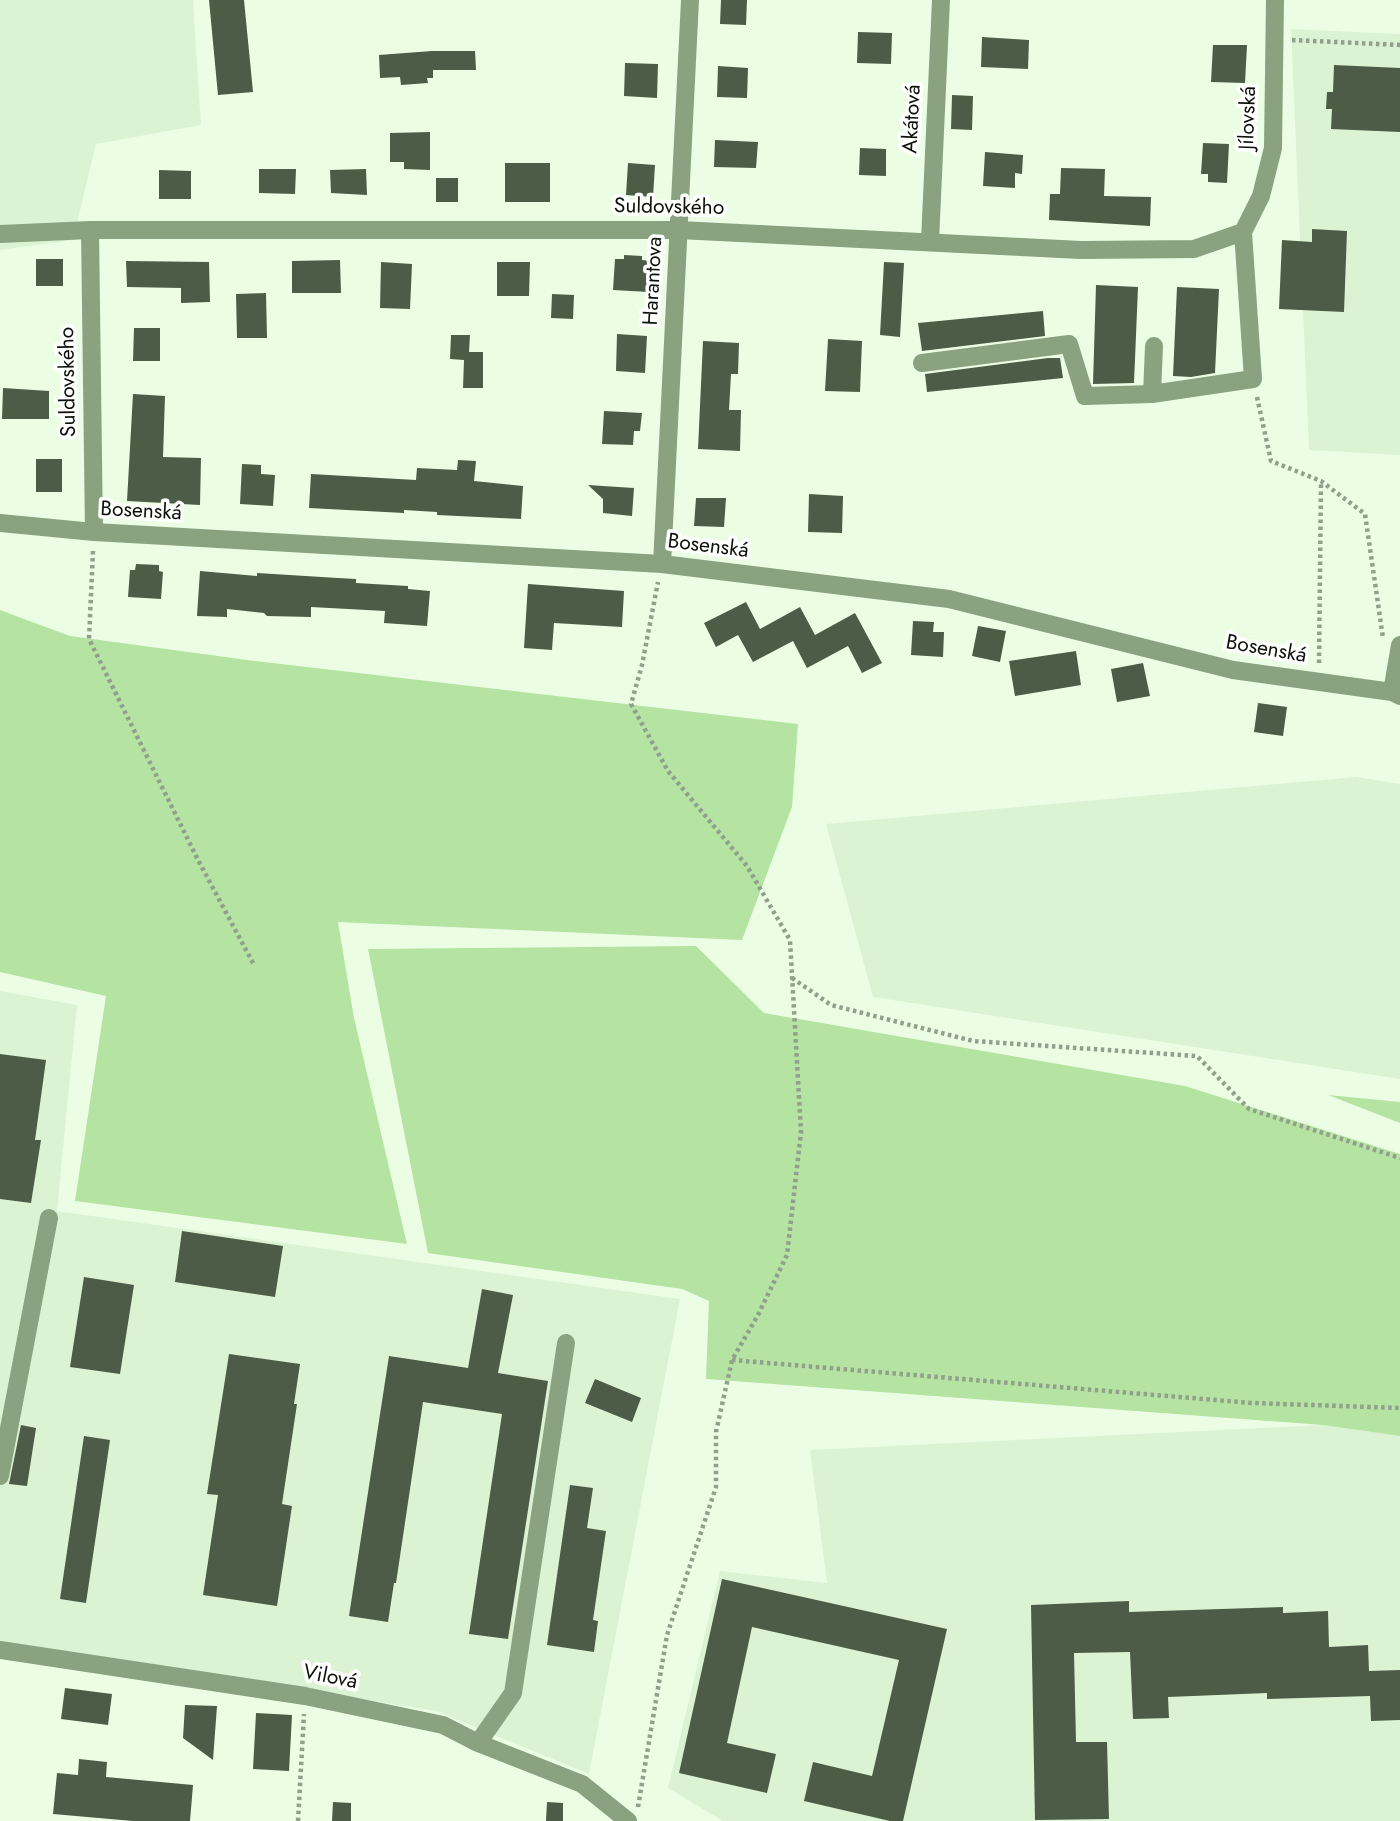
<!DOCTYPE html>
<meta charset="utf-8">
<style>
body{margin:0}
canvas{display:block;background:#ebfee4}
</style>
<canvas width="1400" height="1821"></canvas>
<script>
const c = document.querySelector('canvas').getContext('2d');
c.lineJoin = 'round';
function fill(path, color) {
  c.fillStyle = color;
  c.fill(path, 'evenodd');
}
function toPath(rows) {
  const path = new Path2D();
  for (const r of rows) {
    path.moveTo(r[0], r[1]);
    for (let i = 2; i < r.length; i += 2) path.lineTo(r[i], r[i + 1]);
  }
  return path;
}
function trace(path, color, width, dash) {
  c.strokeStyle = color;
  c.lineWidth = width;
  c.lineCap = dash ? 'butt' : 'round';
  c.setLineDash(dash || []);
  c.stroke(path);
}
function write(font, color, halo, rows, align = 'center') {
  c.font = font + ' Jost,sans-serif';
  c.lineWidth = 7;
  c.setLineDash([]);
  c.textBaseline = 'middle';
  c.strokeStyle = halo;
  c.fillStyle = color;
  for (const [text, x, y, turn = 0] of rows) {
    c.save();
    c.translate(x, y);
    c.rotate((+turn || 0) * Math.PI / 180);
    c.textAlign = isNaN(turn) ? turn : align;
    if (halo) c.strokeText(text, 0, 0);
    c.fillText(text, 0, 0);
    c.restore();
  }
}
const built = toPath([
 [0,0,193,0,201,125,96,144,73,240,0,250],
 [1291,29,1400,34,1400,455,1309,450],
 [1356,777,1400,784,1400,1079,873,997,826,824],
 [0,991,77,1005,57,1211,680,1299,589,1774,436,1711,0,1641],
 [1323,1425,1400,1436,1400,1821,723,1821,668,1788,720,1571,827,1583,810,1450]
]);
const green = toPath([
 [0,610,70,636,255,661,798,724,792,807,742,940,338,922,354,1018,407,1244,75,1201,106,996,0,972],
 [696,946,764,1013,1185,1086,1400,1154,1400,1436,1323,1425,706,1379,709,1301,682,1289,428,1253,368,949],
 [1328,1095,1400,1102,1400,1123]
]);
const building = toPath([
 [209,0,244,0,253,92,218,95],
 [721,0,747,0,746,25,720,24],
 [858,32,892,33,891,64,857,63],
 [982,37,1029,40,1028,69,981,67],
 [1213,45,1247,45,1245,83,1211,82],
 [432,51,475,51,476,70,433,70,433,78,427,78,428,83,401,85,400,77,380,78,379,55],
 [625,63,658,64,657,98,624,96],
 [1334,65,1400,68,1400,132,1331,129,1332,109,1326,109,1327,92,1333,92],
 [718,66,748,68,747,98,717,97],
 [952,95,973,96,972,130,951,129],
 [430,132,430,170,404,169,404,162,390,162,390,133],
 [715,140,758,142,756,168,714,167],
 [1203,143,1229,144,1227,183,1208,182,1208,174,1201,174],
 [860,148,886,149,886,176,859,175],
 [985,152,1023,155,1022,174,1015,173,1015,188,983,186],
 [505,163,550,163,550,202,505,202],
 [628,163,655,165,653,197,626,195],
 [1061,168,1105,169,1104,196,1151,197,1150,226,1049,220,1050,194,1060,194],
 [259,169,296,169,295,194,259,193],
 [366,169,367,195,331,193,330,170],
 [159,170,191,171,191,199,159,199],
 [436,178,458,178,458,202,436,202],
 [1312,229,1347,231,1344,312,1279,309,1282,240,1312,242],
 [624,255,642,256,642,260,651,261,649,292,613,290,615,259,624,259],
 [36,259,63,259,63,286,36,286],
 [340,260,341,293,292,293,292,261],
 [126,261,209,262,210,302,181,303,181,288,127,287],
 [381,262,412,264,410,309,380,308],
 [497,262,530,262,529,296,497,296],
 [884,262,904,263,900,337,880,335],
 [1096,285,1138,287,1134,383,1093,384],
 [1177,287,1219,289,1215,373,1191,377,1173,376],
 [266,293,267,338,237,338,236,294],
 [552,294,574,295,573,319,551,318],
 [1043,311,1045,336,922,351,918,323],
 [134,328,160,328,160,361,133,361],
 [617,334,647,336,645,373,616,371],
 [451,335,470,335,469,352,483,352,483,388,463,388,464,360,450,359],
 [828,339,862,341,860,392,825,391],
 [703,341,739,343,738,374,731,374,729,410,741,410,740,451,698,449],
 [1048,358,1060,358,1063,378,927,392,925,374],
 [3,388,49,391,49,419,2,419],
 [133,394,165,396,163,457,201,458,200,505,127,501],
 [604,411,642,413,640,431,634,431,633,445,602,444],
 [36,459,62,459,62,492,36,492],
 [458,460,476,461,474,481,523,486,521,519,437,515,437,512,404,510,404,513,309,508,311,474,416,480,417,468,457,470],
 [242,464,261,465,261,474,275,475,273,506,240,504],
 [588,485,634,488,632,516,603,513,603,499],
 [809,494,843,496,842,533,808,532],
 [696,498,726,498,724,527,694,526],
 [136,564,159,565,159,571,163,572,161,599,128,597,130,570,135,570],
 [200,571,257,576,257,573,338,578,356,579,356,583,408,586,408,589,430,591,427,626,384,623,385,611,311,607,311,617,267,616,264,613,227,609,227,617,197,616],
 [528,584,624,591,622,627,554,623,552,650,524,648],
 [746,602,760,629,800,607,815,635,855,613,882,663,862,673,848,646,807,668,793,641,753,662,738,635,716,647,704,623],
 [913,621,934,622,933,632,944,632,943,657,911,655],
 [978,626,1006,631,1000,662,972,656],
 [1076,651,1081,685,1015,696,1009,661],
 [1143,663,1150,696,1117,702,1111,669],
 [1258,703,1287,707,1283,736,1254,732],
 [0,1054,46,1060,35,1140,41,1140,31,1203,0,1199],
 [182,1231,283,1246,275,1297,175,1282],
 [84,1277,134,1285,120,1374,70,1367],
 [482,1289,513,1295,498,1373,548,1381,508,1639,469,1634,502,1414,423,1402,396,1583,394,1583,388,1622,349,1616,389,1356,468,1368],
 [229,1354,300,1364,294,1404,297,1404,282,1504,292,1506,277,1606,203,1595,218,1495,207,1494],
 [595,1379,641,1398,632,1422,585,1403],
 [21,1425,36,1428,27,1486,9,1484],
 [84,1436,110,1440,86,1603,60,1599],
 [570,1485,593,1488,587,1528,606,1531,593,1620,598,1621,594,1652,547,1645],
 [722,1579,947,1629,903,1821,890,1821,804,1801,813,1762,872,1776,899,1660,752,1627,727,1743,776,1754,767,1793,679,1773],
 [1129,1601,1129,1612,1283,1607,1283,1613,1328,1611,1329,1647,1368,1645,1369,1671,1400,1670,1400,1720,1371,1721,1370,1696,1267,1699,1267,1693,1168,1697,1169,1718,1133,1719,1130,1652,1074,1653,1076,1742,1107,1742,1109,1819,1035,1820,1031,1605],
 [65,1688,112,1694,108,1725,61,1719],
 [185,1705,217,1706,213,1760,183,1738],
 [256,1713,292,1715,289,1771,253,1769],
 [79,1759,107,1762,106,1777,193,1785,190,1821,133,1821,53,1814,57,1773,78,1775],
 [333,1802,351,1803,351,1821,332,1821],
 [547,1802,563,1803,563,1821,546,1821]
]);
const path = toPath([
 [1292,40,1400,45],
 [1257,397,1271,461,1321,481,1365,514,1383,638],
 [93,551,89,639,197,858,254,965],
 [1319,663,1321,482],
 [792,978,831,1005,973,1041,1197,1056,1249,1109,1400,1158],
 [732,1360,1252,1403,1400,1408],
 [638,1807,667,1635,716,1487,716,1432,732,1360,758,1315,787,1255,801,1132,790,940,747,866,668,771,631,704,642,665,658,582],
 [298,1821,304,1714]
]);
const minor = toPath([
 [90,230,94,532],
 [1243,232,1261,196,1273,148,1275,0],
 [0,234,90,230,679,230,1081,250,1194,249,1243,232],
 [930,241,941,0],
 [1154,346,1152,394,1253,379,1243,232],
 [922,363,1069,344,1085,396,1152,394],
 [0,523,94,532,662,564,949,599,1233,670,1392,692,1400,696],
 [662,564,690,0],
 [1392,692,1400,645],
 [0,1476,49,1218],
 [0,1650,305,1696,443,1725,478,1743,582,1784,628,1821],
 [478,1743,513,1693,566,1343]
]);
const streetNames = [
 ["Jílovská",1249,118,-88],
 ["Akátová",913,119,-87],
 ["Suldovského",669,208,1],
 ["Harantova",654,281,-87],
 ["Suldovského",69,382,-91],
 ["Bosenská",141,512,3],
 ["Bosenská",708,547,7],
 ["Bosenská",1266,650,10],
 ["Vilová",330,1678,11]
];
fill(built, '#dcf3d3');
fill(green, '#b5e3a2');
fill(building, '#4c5c46');
trace(path, '#919f8c', 4.5, [3.5, 3.5]);
trace(minor, '#8aa280', 18);
write('21px', '#0b1109', '#fff', streetNames);
</script>
